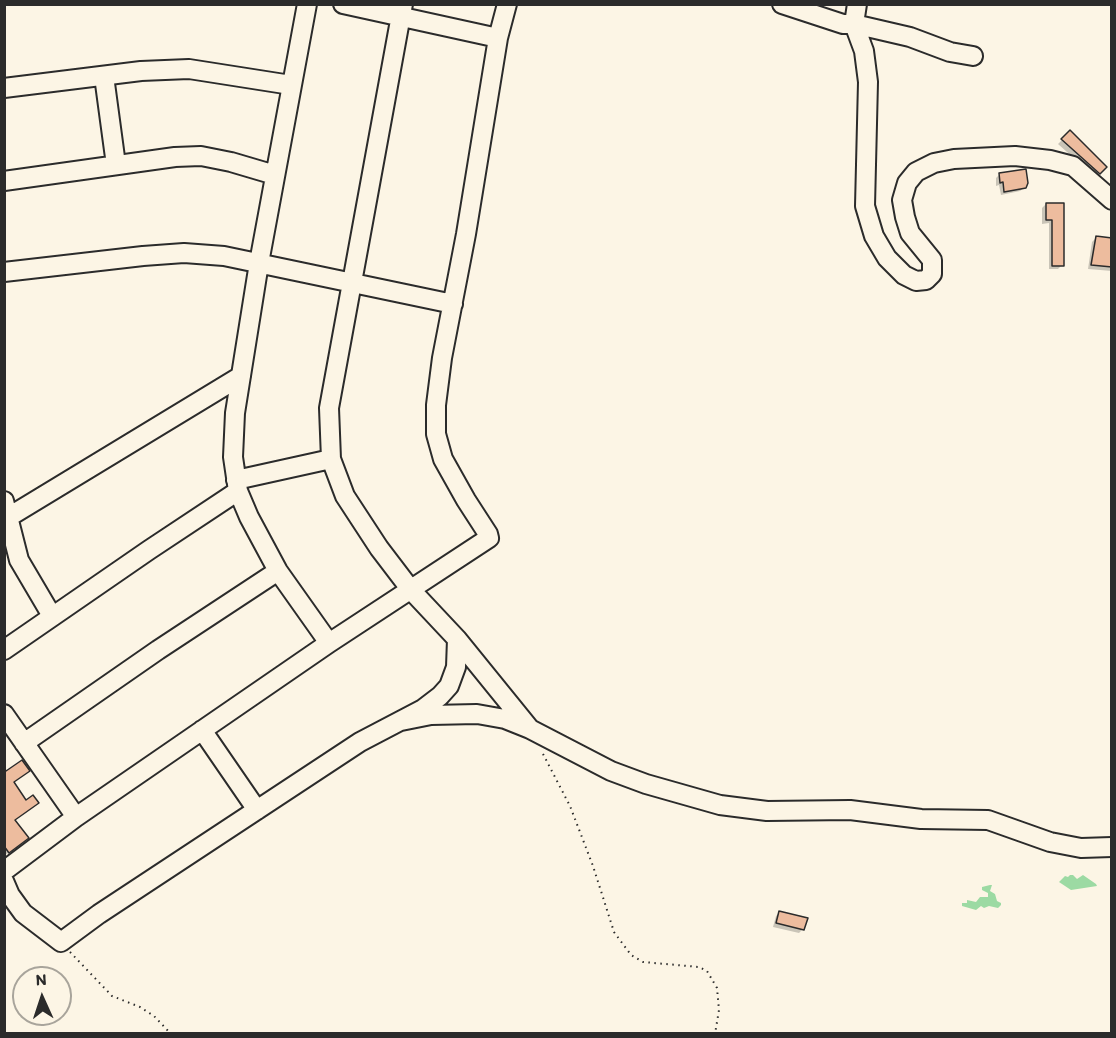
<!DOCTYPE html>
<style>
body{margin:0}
#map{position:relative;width:1116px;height:1038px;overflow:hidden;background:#fcf5e5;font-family:Itim,sans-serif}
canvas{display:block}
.frame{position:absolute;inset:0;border:6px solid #2b2b2b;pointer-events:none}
.north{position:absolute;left:12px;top:966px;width:60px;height:60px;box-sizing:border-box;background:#fcf5e5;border:2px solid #a8a49b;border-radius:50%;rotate:357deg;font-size:16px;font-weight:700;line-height:24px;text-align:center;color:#2b2b2b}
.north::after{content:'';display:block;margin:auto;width:21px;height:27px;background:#2b2b2b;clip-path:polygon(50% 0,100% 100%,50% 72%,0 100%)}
</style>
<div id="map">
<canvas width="1116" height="1038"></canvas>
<div class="frame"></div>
<div class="north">N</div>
</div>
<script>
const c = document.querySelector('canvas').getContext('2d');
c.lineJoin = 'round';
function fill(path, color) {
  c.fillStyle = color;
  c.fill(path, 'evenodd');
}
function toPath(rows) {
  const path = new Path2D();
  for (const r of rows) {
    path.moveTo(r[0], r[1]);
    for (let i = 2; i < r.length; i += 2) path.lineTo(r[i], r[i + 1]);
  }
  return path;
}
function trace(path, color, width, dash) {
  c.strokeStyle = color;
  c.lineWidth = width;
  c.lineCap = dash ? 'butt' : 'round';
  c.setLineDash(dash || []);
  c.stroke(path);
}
const green = toPath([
 [1070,875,1073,875,1077,879,1083,875,1096,884,1097,886,1071,890,1059,882,1065,876,1068,877],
 [990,885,992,885,990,891,995,894,997,901,1001,903,1001,905,998,908,989,906,984,908,981,906,976,910,962,906,962,903,967,903,967,900,976,902,980,897,988,897,988,893,982,890,982,887]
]);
const shadow = toPath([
 [1070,132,1105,167,1095,177,1058,144],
 [1000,174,1025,187,1020,191,1001,195,999,185,996,186,996,178],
 [1046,204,1062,204,1062,265,1058,269,1049,269,1049,223,1042,224,1042,208],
 [1096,238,1112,239,1112,271,1088,269,1092,242],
 [4,769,13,783,14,821,23,842,4,856],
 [780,912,803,929,799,933,773,927,776,916]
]);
const building = toPath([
 [1070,130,1107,167,1100,174,1061,139,1070,130],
 [1026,169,1028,183,1026,188,1004,192,1003,182,1000,183,999,173,1026,169],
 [1046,203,1064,203,1064,266,1052,266,1052,220,1046,220,1046,203],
 [1096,236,1112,238,1112,267,1091,265,1096,236],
 [22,760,30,771,14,782,26,800,33,795,39,803,15,820,29,838,9,853,4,846,4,768,6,771,22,760],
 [779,911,808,918,804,930,776,923,779,911]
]);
const path = toPath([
 [543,754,570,806,593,866,614,932,631,955,643,962,699,967,707,971,717,988,719,1010,715,1034],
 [70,952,112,996,140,1007,154,1016,171,1034]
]);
const minor = toPath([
 [307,4,259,263,235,413,233,457,238,491,249,517,278,571,329,643],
 [343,4,498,38],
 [403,4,329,408,331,459,345,496,379,548,411,590,457,639,530,729],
 [782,4,843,24,854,24,864,51,868,82,865,206,874,236,887,258,904,275,916,281,926,280,932,274,932,260,910,233,905,217,902,200,907,183,916,172,934,163,954,159,1015,156,1050,160,1073,166,1112,200],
 [857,4,854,24,910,37,950,52,973,56],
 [104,76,116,165],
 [4,88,141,71,189,69,291,85],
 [4,181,175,157,201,156,231,162,275,175],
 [4,272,143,256,184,253,224,256,453,304],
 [236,480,331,459],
 [4,501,19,560,52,616],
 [7,518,241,376],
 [4,650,149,550,238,491],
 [4,714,76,817,329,643,489,538,488,534,466,500,443,459,436,434,436,405,442,358,466,234,498,38,507,4],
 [401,721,431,715,477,714,505,719,530,729,611,771,646,784,720,805,767,811,850,810,921,819,988,820,1050,842,1081,848,1112,847],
 [202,730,257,810],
 [24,743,158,650,278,571],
 [4,871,76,817],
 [4,881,10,895,23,913,61,942,99,914,360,742,423,709,440,696,449,686,456,667,457,639]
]);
fill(green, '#9cdaa3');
fill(shadow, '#0003');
fill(building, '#edbc9e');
trace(building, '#2b2b2b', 1.5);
trace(minor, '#2b2b2b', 22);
trace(path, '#2b2b2b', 2, [1.5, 4.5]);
trace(minor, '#fcf5e5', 18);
</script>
